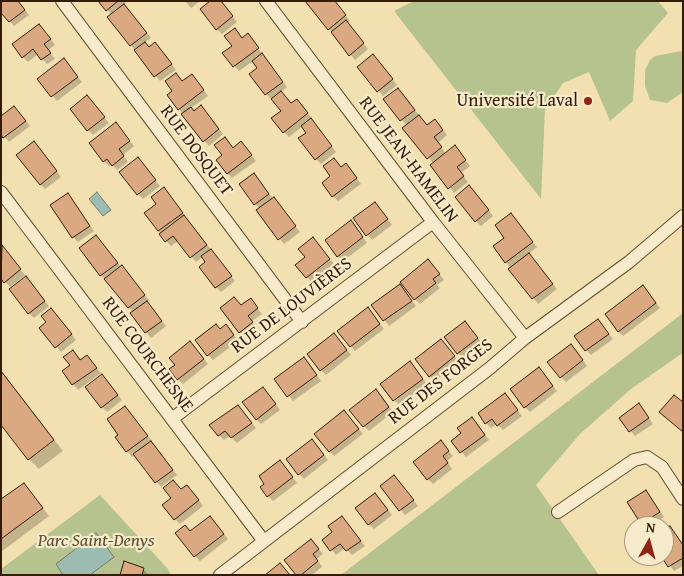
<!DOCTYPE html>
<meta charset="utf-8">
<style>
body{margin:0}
#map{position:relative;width:684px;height:576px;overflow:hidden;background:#f3e0b0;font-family:"Gentium Book Plus",serif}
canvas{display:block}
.frame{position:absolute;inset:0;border:2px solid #341b07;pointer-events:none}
.north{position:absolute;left:624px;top:516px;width:50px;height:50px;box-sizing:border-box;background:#f7ebcc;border:1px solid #a9987d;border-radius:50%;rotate:7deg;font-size:14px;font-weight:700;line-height:20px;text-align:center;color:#341b07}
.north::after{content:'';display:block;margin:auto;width:18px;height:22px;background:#8f2418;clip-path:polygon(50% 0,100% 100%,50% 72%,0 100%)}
</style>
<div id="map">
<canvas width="684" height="576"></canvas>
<div class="frame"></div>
<div class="north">N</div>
</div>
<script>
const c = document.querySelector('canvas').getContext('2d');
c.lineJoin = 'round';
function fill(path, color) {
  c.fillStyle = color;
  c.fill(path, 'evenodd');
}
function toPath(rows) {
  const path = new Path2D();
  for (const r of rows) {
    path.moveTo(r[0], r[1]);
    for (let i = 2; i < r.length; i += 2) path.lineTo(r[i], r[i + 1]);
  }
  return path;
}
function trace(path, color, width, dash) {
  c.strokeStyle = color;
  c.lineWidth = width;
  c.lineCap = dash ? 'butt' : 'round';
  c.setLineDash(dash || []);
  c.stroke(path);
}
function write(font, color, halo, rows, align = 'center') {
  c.font = font + ' "Gentium Book Plus",serif';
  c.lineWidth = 4.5;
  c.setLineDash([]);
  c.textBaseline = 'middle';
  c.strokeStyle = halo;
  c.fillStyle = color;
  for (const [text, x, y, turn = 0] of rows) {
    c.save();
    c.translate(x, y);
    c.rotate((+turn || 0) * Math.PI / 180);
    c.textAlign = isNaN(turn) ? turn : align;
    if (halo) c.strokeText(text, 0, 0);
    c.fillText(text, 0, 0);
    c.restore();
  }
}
const green = toPath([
 [414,1,658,1,668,13,636,50,633,101,610,121,589,72,563,83,545,110,541,199,394,11],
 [681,51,683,53,683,92,667,103,650,100,645,86,645,70,650,60,655,56],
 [683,313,683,355,681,354,631,389,581,433,536,485,599,575,341,575],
 [100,495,168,569,171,575,1,575,1,569]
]);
const water = toPath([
 [97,192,111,210,103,216,89,199,97,192],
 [96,533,114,557,90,575,63,575,56,564,96,533]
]);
const shadow = toPath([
 [1,1,18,1,29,15,14,26,3,13,1,15],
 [99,1,124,1,126,3,124,5,151,38,144,43,149,48,160,49,176,70,160,81,131,45,112,15],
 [185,1,200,1,191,8],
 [220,1,237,22,222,34,217,29],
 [334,1,350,21,347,23,368,49,355,60,329,29],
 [44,31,55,45,48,50,55,59,47,64,38,54,28,62,23,57],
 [248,35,287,87,281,92,292,104,302,105,312,119,311,120,336,152,321,164,316,159,308,133,303,126,289,137,284,132,282,111,272,98,271,99,266,94,259,68,253,61,239,71,224,53],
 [64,60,82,82,57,101,39,79],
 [378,61,397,85,383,96,359,67],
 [197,81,208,96,191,108,195,112,206,112,223,134,209,146,179,109,174,91,183,82],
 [403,94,428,127,440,126,447,135,438,143,446,154,455,147,470,166,461,173,468,182,454,193,407,126,385,99],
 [92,102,109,123,93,135,88,130],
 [19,112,30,126,9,142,1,133],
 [116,123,134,146,123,155,128,162,117,170,112,164,109,166,104,161],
 [39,148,61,177,45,189,40,184],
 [246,148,256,161,232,178,227,173,233,149],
 [138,159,160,186,143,199,138,194],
 [342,168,351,170,361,184,338,201,333,196],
 [258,180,300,232,284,244,257,210,260,209,240,185],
 [164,189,235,281,221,292,216,287,207,262,203,257,196,262,178,241,171,246,158,231,157,205],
 [474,192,493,216,481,226,476,221],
 [68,195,94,231,78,242,73,237],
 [375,203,392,225,372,240,355,218],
 [511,214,537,247,528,254,557,289,538,304,506,262,506,238],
 [356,227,367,243,343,261,338,256],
 [96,237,149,300,147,302,166,326,151,338,131,313,133,312,101,275,81,249],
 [318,244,334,264,312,282,307,277,306,257],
 [1,246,25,275,10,287,1,277],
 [433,266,444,280,437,285,440,288,420,304,415,299],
 [31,283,49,306,34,318,29,313],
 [405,291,416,306,389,326,373,305],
 [648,292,660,308,623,336,618,331],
 [255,305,262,314,252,321,257,328,245,337,240,332,241,307],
 [368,309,384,329,355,351,351,346],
 [56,314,76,340,61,352,41,328],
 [598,320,613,339,591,355,586,350],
 [465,323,482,343,463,358,458,353],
 [231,331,238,341,213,360,208,355],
 [339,339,351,355,326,375,321,370],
 [446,346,459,362,435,381,430,376],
 [195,348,208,364,183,384,178,379],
 [576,350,587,366,566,382,561,377],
 [73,351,81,361,87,357,101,373,78,390,63,372,72,365],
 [309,364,321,381,293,401,276,380],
 [414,367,427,384,399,405,381,384],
 [1,370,63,451,39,469,29,459,1,423],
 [544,374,557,391,530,412,525,407],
 [107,381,122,400,107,412,86,388],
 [268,393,280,410,261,424,256,419],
 [505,394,522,416,503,430,497,424,491,428,486,423],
 [381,396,393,412,369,431,364,426],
 [639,405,653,424,635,436,620,418],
 [238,406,256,428,237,443,230,436,224,440,219,435],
 [130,412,177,475,161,487,135,455,132,457,117,438,120,435],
 [349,417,363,434,334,456,329,451],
 [477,424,489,440,466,457,453,441],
 [441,442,453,456,447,461,452,469,433,484,428,479],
 [317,446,328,460,304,479,299,474],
 [280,462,297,483,273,501,268,496,266,484],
 [399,482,418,506,405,515,382,487],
 [24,484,49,516,1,552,1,501],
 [192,491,203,506,180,524,175,519],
 [646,491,664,517,650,526,645,526,642,523],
 [380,499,392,515,374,529,369,524],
 [210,517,228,539,200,561,195,556,191,532],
 [342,517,365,546,352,555,345,548,336,555,324,540,334,533],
 [670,527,683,544,683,566,674,571,662,556,664,556,664,531],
 [311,540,323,554,317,559,322,567,312,575,297,575],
 [143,569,149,575,121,575]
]);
const building = toPath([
 [1,1,18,1,25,10,9,22,1,13,1,1],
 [98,1,118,1,106,11,98,1],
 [210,1,221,1,233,16,216,30,200,9,210,1],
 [305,1,335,1,346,15,328,30,305,1],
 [124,4,147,33,130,46,107,17,124,4],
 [346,20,364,43,349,56,331,32,346,20],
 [39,24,51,39,44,44,51,53,41,60,33,49,22,58,12,44,39,24],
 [235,28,242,38,248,33,259,48,233,67,222,53,232,46,224,36,235,28],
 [145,42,149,47,155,42,172,64,154,77,134,50,145,42],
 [262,53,283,82,265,95,249,74,257,68,252,61,262,53],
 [373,54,393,79,377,92,357,67,373,54],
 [64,58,78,77,51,97,37,79,64,58],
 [176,73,182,81,192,74,204,90,178,110,167,95,172,91,165,81,176,73],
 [398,88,415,110,400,121,383,99,398,88],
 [281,91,291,103,297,99,308,113,283,133,271,118,281,111,271,99,281,91],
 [87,95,105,117,87,131,70,109,87,95],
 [201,105,219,129,203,142,181,114,191,107,194,111,201,105],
 [14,106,26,121,3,138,1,135,1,116,14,106],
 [419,115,427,125,435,119,443,130,434,137,442,147,427,159,402,128,419,115],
 [311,118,332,146,315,160,298,138,306,133,301,126,311,118],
 [116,122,130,141,119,149,124,156,112,166,107,159,103,162,89,143,116,122],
 [225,137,233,148,241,141,252,155,227,174,216,160,222,155,214,145,225,137],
 [34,141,57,171,40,185,16,155,34,141],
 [455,145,466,160,457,167,464,176,448,189,430,165,455,145],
 [138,157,156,180,137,195,119,172,138,157],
 [334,158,341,167,346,163,357,178,332,197,322,183,330,176,323,166,334,158],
 [254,173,269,194,254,205,239,184,254,173],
 [469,185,489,210,475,222,455,197,469,185],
 [164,187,183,213,158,231,144,213,156,204,151,197,164,187],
 [68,193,90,226,72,238,50,205,68,193],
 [274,197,296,226,278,240,256,210,274,197],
 [375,202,388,219,366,236,353,218,375,202],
 [511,213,533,242,505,263,493,246,504,238,495,225,511,213],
 [184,215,207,245,190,258,173,236,165,242,159,234,184,215],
 [351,220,363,237,337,257,325,240,351,220],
 [96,235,118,263,100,276,79,248,96,235],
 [313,237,330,259,306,278,295,265,305,257,298,249,313,237],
 [2,245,21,269,4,283,1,279,2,245],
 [211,249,232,276,215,288,199,267,205,262,201,256,211,249],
 [529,253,553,284,532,299,508,269,529,253],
 [428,259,440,274,433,279,436,283,414,300,400,282,428,259],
 [122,265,145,295,128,308,104,279,122,265],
 [26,276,45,301,28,314,9,289,26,276],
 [400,284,412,301,383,321,371,305,400,284],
 [643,285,656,303,618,332,605,314,643,285],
 [234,297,241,305,251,298,258,308,248,316,253,322,239,333,220,308,234,297],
 [147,301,162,321,145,333,130,313,147,301],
 [368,307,380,324,350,347,337,331,368,307],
 [51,308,72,334,55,348,39,328,46,322,41,316,51,308],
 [598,319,609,334,585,351,574,336,598,319],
 [465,321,478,338,457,354,444,337,465,321],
 [216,324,220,329,226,324,234,335,207,356,195,340,216,324],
 [334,333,347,350,320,371,307,354,334,333],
 [441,339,455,356,429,377,415,359,441,339],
 [190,341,204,359,177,380,169,369,175,365,169,358,190,341],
 [571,344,583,360,560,378,547,362,571,344],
 [73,350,80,360,87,355,97,368,72,385,62,371,70,365,63,357,73,350],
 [304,357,317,375,287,397,274,379,304,357],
 [410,361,423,379,393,401,380,384,410,361],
 [539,367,553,386,524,408,510,389,539,367],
 [1,371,54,440,28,460,1,425,1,371],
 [102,374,118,395,101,408,85,387,102,374],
 [263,387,276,404,256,420,242,402,263,387],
 [376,389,389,407,363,427,349,410,376,389],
 [505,393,518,410,497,426,492,419,485,424,478,413,505,393],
 [674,395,683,402,683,432,659,412,674,395],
 [639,403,649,418,629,432,619,418,639,403],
 [238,405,252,423,231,438,225,431,218,436,209,425,238,405],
 [125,406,148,436,126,452,115,437,118,435,107,419,125,406],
 [344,410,359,429,329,452,314,434,344,410],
 [472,417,485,435,460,453,451,441,461,433,457,428,472,417],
 [312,439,324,455,298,475,286,459,312,439],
 [441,440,449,451,443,456,448,463,427,480,413,462,441,440],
 [151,441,173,470,155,483,133,454,151,441],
 [280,460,293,477,267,497,260,487,264,484,259,476,280,460],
 [394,475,414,500,399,511,380,486,394,475],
 [173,480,181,489,187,485,199,500,174,520,162,505,171,498,163,488,173,480],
 [24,483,43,508,1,539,1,499,24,483],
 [646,490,660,512,641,524,627,502,646,490],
 [375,493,388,510,368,525,355,508,375,493],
 [210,516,224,534,194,557,175,533,185,525,190,531,210,516],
 [342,516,361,541,346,551,340,544,330,551,322,540,332,532,328,526,342,516],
 [670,526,683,545,683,558,668,567,661,556,664,556,664,529,670,526],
 [311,539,319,549,313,554,318,561,301,575,296,575,284,560,311,539],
 [124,561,144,568,142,575,120,575,124,561],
 [280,563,290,575,265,575,280,563]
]);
const street = toPath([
 [62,1,302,322],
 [266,1,433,222,525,338],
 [1,192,263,540],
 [173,418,433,222],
 [558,512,634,460,647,457,662,467,683,499],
 [220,575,490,368,525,338,629,262,683,216]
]);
const markers = [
 [588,101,5,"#8f2418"]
];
const poiNames = [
 ["Université Laval",578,101]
];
const streetNames = [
 ["RUE DOSQUET",196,151,53],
 ["RUE JEAN-HAMELIN",408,160,53],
 ["RUE DE LOUVIÈRES",292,306,-37],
 ["RUE COURCHESNE",147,355,53],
 ["RUE DES FORGES",441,382,-38]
];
const parkNames = [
 ["Parc Saint-Denys",96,541]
];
fill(green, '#b6c38e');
fill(water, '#9cbcb1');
trace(water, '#727c6d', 1);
fill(shadow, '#0003');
fill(building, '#dba981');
trace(building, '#341b07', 1);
trace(street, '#644c31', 14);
trace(street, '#f7ebcc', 12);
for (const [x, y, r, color] of markers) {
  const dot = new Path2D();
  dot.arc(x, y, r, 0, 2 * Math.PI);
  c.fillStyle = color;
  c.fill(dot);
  trace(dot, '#f7ebcc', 2);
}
write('18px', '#341b07', '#f7ebcc', poiNames, 'right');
write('18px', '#341b07', '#f7ebcc', streetNames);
write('italic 18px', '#5b4d30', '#f7ebcc', parkNames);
</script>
